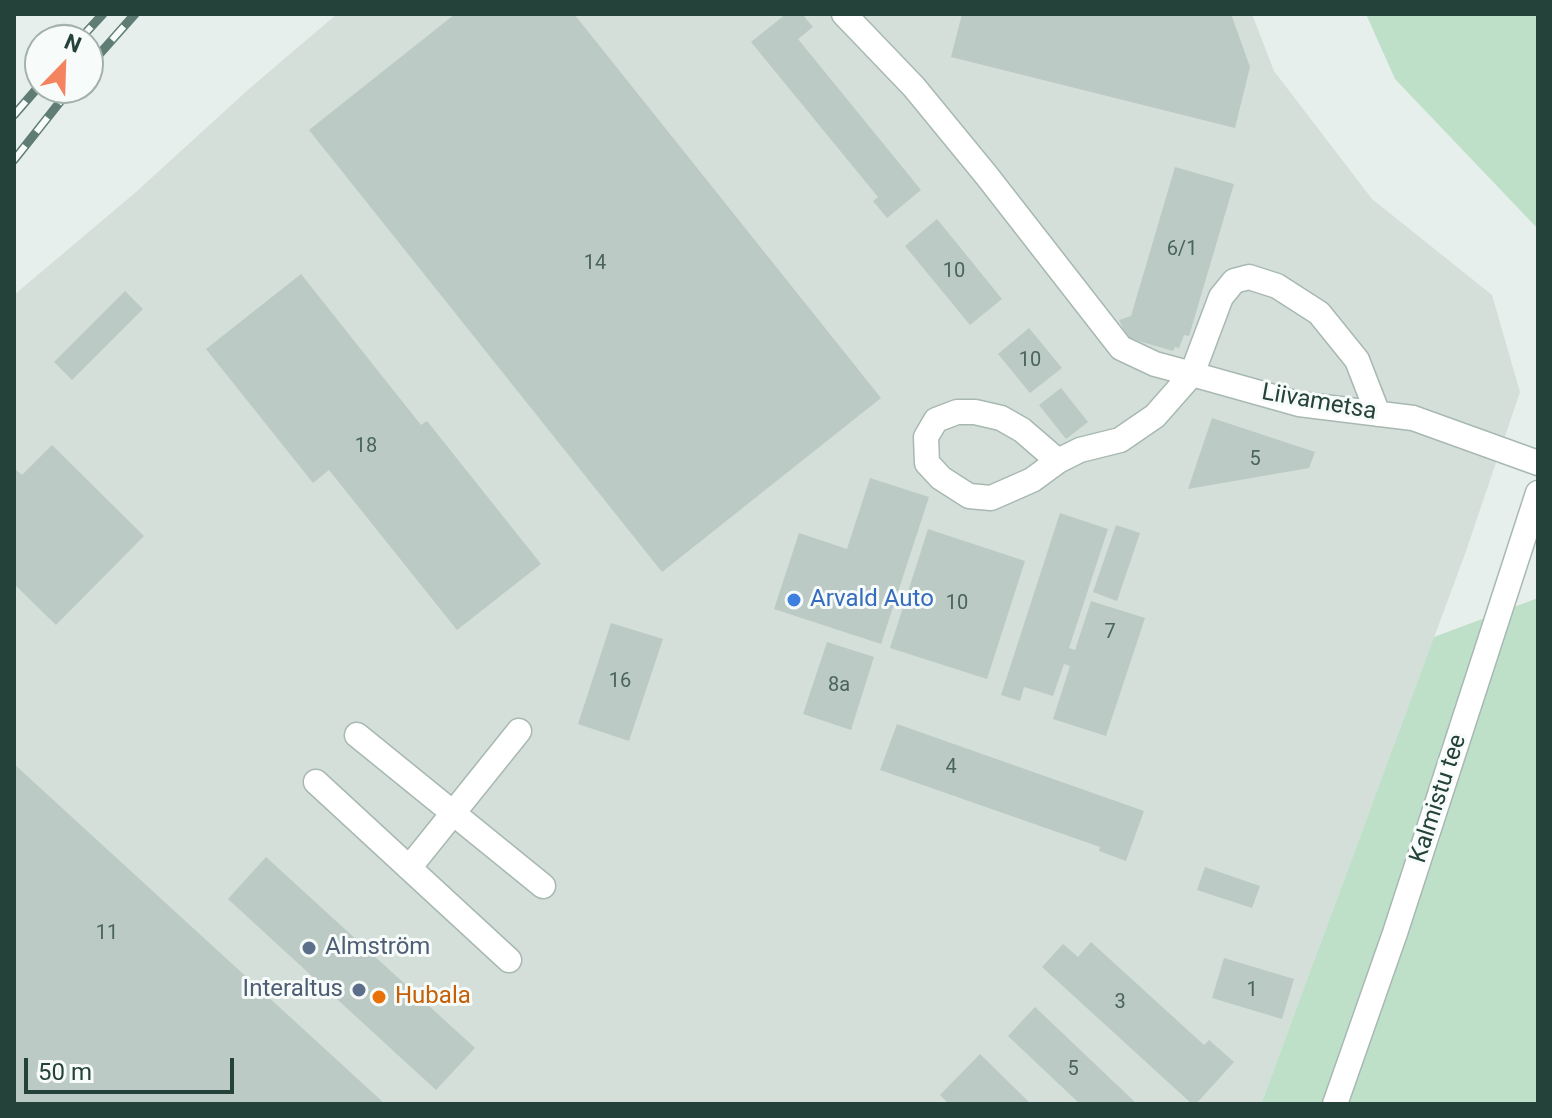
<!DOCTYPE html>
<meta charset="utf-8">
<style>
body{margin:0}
#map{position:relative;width:1552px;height:1118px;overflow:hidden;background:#e6efeb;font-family:Roboto,sans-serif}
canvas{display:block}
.frame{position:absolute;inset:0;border:16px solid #24423a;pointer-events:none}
.north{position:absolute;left:24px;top:24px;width:80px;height:80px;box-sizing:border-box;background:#f7fbf9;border:2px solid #a3b1ad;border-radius:50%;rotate:23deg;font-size:22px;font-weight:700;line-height:32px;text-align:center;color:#24423a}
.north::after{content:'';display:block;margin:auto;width:28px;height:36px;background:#f4845f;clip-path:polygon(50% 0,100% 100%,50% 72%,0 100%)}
.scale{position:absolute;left:24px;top:1058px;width:210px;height:36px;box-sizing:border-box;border:4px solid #24423a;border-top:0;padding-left:10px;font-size:24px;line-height:28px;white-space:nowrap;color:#24423a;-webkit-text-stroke:6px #f7fbf9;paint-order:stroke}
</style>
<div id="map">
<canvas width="1552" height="1118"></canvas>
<div class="frame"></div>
<div class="north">N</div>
<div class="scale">50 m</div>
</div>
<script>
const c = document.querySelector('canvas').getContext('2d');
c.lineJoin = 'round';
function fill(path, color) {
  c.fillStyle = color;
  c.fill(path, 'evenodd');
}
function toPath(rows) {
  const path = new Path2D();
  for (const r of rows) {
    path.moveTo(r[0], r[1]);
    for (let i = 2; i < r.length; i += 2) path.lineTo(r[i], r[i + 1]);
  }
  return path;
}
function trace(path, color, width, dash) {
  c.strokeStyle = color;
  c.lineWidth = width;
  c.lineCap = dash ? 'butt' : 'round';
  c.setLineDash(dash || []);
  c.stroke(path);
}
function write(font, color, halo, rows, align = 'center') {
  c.font = font + ' Roboto,sans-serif';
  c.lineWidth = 6;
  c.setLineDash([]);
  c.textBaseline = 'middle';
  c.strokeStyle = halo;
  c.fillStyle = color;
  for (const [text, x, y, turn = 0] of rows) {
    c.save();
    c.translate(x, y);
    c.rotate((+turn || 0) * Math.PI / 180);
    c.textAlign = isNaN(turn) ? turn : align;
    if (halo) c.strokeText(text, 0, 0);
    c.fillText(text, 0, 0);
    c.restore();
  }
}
const built = toPath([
 [337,14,1252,14,1274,71,1372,199,1492,295,1520,392,1465,554,1261,1104,14,1104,14,295,136,192,250,88]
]);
const green = toPath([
 [1366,14,1538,14,1538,229,1395,79],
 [1538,598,1538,1104,1261,1104,1434,637]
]);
const building = toPath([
 [455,14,574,14,881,398,662,572,309,130],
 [786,14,802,14,813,27,798,39,921,190,887,218,873,201,878,197,751,42],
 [962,14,1231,14,1250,67,1235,128,951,57],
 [1175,167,1234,184,1189,336,1184,335,1179,348,1175,347,1173,351,1128,338,1119,320,1131,316],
 [937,219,1002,299,970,325,905,246],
 [301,274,421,425,427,421,541,564,457,630,329,470,313,483,206,349],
 [125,291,143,309,72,380,54,362],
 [1029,328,1062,368,1030,393,998,354],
 [1061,388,1088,422,1066,439,1039,405],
 [1212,418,1315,452,1309,468,1188,489],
 [52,445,144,536,56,625,14,584,14,468,22,475],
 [870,478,929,497,881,644,774,609,799,533,847,549],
 [1060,513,1108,529,1069,648,1075,650,1091,601,1145,618,1106,736,1053,719,1070,666,1064,664,1053,696,1024,687,1020,701,1001,695],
 [1116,525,1140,533,1117,601,1093,592],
 [928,529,1025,561,987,679,890,648],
 [611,623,663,639,629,741,578,724],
 [827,642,874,657,851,730,803,714],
 [897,724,1144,811,1126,861,1099,851,1100,847,880,770],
 [14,764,385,1104,14,1104],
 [266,857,475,1048,436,1090,228,899],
 [1205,867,1260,886,1252,908,1197,890],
 [1091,942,1204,1045,1209,1040,1234,1062,1196,1104,1192,1104,1042,967,1063,944,1078,957],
 [1224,958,1294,979,1282,1019,1212,998],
 [1035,1007,1137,1104,1080,1104,1008,1036],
 [980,1054,1031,1104,949,1104,940,1095]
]);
const minor = toPath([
 [844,14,914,87,987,176,1121,348,1155,364,1192,374,1221,297,1234,281,1249,277,1277,286,1319,313,1357,360,1378,414],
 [1058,461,1022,430,1001,418,975,412,957,412,936,420,926,437,927,463,941,478,969,496,991,498,1032,480,1058,461,1080,450,1120,440,1155,416,1192,374,1299,404,1413,418,1538,463],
 [357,735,543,886],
 [316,782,509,960],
 [409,868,519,731],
 [1335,1104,1395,933,1538,493]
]);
const rail = toPath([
 [79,40,103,14],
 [88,67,135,14],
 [14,115,40,85],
 [14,160,71,88]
]);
const markers = [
 [794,600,8,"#3f7fe0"],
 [309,948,8,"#5c6f8a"],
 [359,990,8,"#5c6f8a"],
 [379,997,8,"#e8710a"]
];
const numberNames = [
 ["6/1",1182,250],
 ["14",595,264],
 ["10",954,272],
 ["10",1030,361],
 ["18",366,447],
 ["5",1255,460],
 ["10",957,604],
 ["7",1110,633],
 ["16",620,682],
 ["8a",839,686],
 ["4",951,768],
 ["11",107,934],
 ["1",1252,991],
 ["3",1120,1003],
 ["5",1073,1070]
];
const streetNames = [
 ["Liivametsa",1319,403,10],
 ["Kalmistu tee",1439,799,-72]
];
const shopNames = [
 ["Arvald Auto",810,600]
];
const serviceNames = [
 ["Almström",325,948],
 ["Interaltus",343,990,"right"]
];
const foodNames = [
 ["Hubala",395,997]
];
fill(built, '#d4dfda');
fill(green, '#bfe0c8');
fill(building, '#bbcac4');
trace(minor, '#a8b8b2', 27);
trace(minor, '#fff', 24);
trace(rail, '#5f7d75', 9);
trace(rail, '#f7fbf9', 6, [18]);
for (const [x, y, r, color] of markers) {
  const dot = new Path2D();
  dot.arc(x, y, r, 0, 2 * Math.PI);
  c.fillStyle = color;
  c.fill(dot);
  trace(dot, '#f7fbf9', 3);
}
write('20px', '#4a645c', null, numberNames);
write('24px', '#24423a', '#f7fbf9', streetNames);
write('24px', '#366cbe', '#f7fbf9', shopNames, 'left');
write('24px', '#4e5e75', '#f7fbf9', serviceNames, 'left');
write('24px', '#c56008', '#f7fbf9', foodNames, 'left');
</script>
